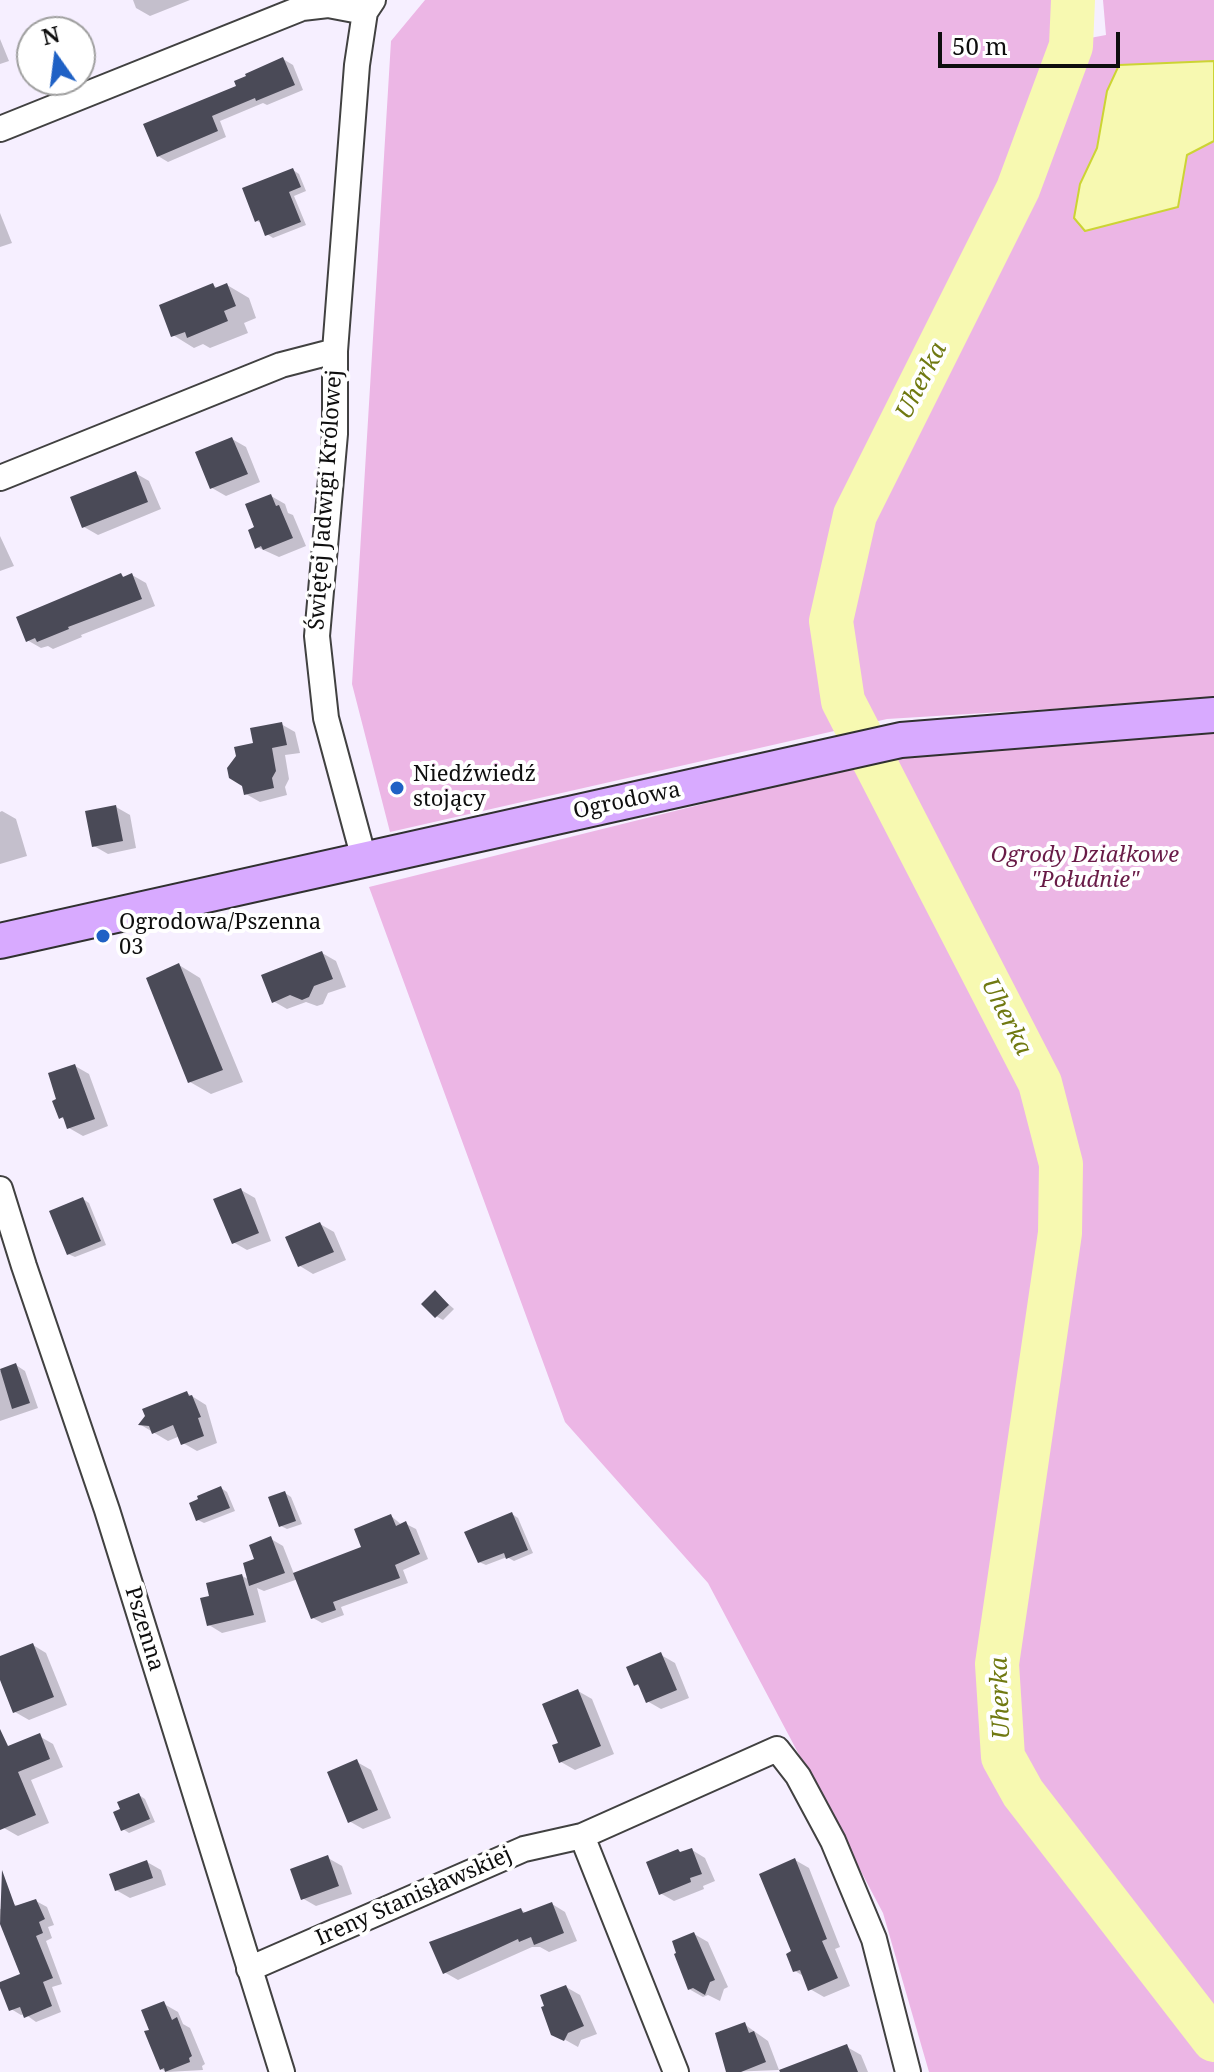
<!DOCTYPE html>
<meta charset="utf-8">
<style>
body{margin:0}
#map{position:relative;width:1214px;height:2072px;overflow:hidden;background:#f6efff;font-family:"Noto Serif",serif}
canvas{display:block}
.north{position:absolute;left:16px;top:16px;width:80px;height:80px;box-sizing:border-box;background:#fff;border:2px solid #9f9f9f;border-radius:50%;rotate:346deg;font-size:22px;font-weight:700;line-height:32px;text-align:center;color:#0e0e0e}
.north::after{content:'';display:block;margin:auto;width:28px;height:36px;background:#1f61c5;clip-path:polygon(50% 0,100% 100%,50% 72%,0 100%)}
.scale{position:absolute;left:938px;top:32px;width:182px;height:36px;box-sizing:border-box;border:4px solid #0e0e0e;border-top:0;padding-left:10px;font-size:24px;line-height:28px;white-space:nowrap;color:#0e0e0e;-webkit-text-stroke:6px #fff;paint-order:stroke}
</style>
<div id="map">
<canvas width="1214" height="2072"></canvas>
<div class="north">N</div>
<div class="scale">50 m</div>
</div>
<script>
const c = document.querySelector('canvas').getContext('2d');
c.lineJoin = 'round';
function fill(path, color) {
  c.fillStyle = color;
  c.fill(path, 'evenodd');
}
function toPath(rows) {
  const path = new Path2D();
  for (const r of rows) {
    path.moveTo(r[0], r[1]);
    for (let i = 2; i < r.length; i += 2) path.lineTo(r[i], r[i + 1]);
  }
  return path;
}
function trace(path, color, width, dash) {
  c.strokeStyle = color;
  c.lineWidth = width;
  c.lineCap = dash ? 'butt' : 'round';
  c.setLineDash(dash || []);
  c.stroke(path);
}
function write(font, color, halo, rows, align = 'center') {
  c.font = font + ' "Noto Serif",serif';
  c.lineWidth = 8;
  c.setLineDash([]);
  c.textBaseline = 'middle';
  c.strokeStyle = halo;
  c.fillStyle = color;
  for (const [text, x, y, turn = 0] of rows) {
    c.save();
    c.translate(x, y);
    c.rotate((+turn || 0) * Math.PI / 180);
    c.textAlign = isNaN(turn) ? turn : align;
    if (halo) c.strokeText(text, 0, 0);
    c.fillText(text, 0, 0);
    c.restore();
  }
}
const green = toPath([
 [425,0,1058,0,1058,44,1106,35,1103,0,1214,0,1214,699,887,719,390,832,352,684,391,41],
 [1214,730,1214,2072,929,2072,883,1913,708,1583,565,1422,369,887,888,758]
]);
const water = toPath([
 [1214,61,1214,141,1187,155,1178,207,1085,231,1074,218,1080,184,1097,148,1107,91,1119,65,1214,61]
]);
const shadow = toPath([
 [133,0,190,0,150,16,136,8],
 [0,39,9,61,0,64],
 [283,59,293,65,303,90,267,105,263,103,220,121,226,137,168,162,158,156,239,87],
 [293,170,299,174,306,191,294,196,306,225,273,238,267,234,263,224,257,221],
 [0,213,12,243,0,247],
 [213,285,219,289,227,285,249,298,256,318,244,323,248,333,210,348,203,344,194,348,173,335],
 [232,439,246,447,260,482,226,496,212,488],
 [135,473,149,481,161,509,98,535,84,527],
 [271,496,285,504,288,513,293,515,306,546,279,557,257,547,257,528],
 [0,536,14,566,0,571],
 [120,575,126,578,132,575,146,583,155,606,81,635,82,637,53,649,48,646,41,648,27,640],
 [281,724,295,732,300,753,285,755,289,779,285,787,287,795,260,802,246,794,255,745],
 [116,807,130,815,136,848,108,854,94,846],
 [2,811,16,819,27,856,0,864,0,812],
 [322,953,336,961,346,987,328,993,323,1004,317,1006,306,1002,287,1009,273,1001],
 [179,965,200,978,243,1082,211,1094,190,1082],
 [75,1066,89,1074,108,1126,83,1136,69,1128,66,1121,61,1117],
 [241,1190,255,1198,271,1241,247,1250,233,1242],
 [83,1199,89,1203,106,1245,75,1257,68,1254],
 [320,1224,334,1232,346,1260,313,1274,300,1266],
 [436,1293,454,1309,443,1320,436,1316],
 [16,1365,25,1371,38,1408,0,1421,0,1371],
 [187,1393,206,1405,217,1443,197,1451,183,1443,180,1436,168,1441,141,1425],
 [221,1488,227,1492,235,1511,204,1523,198,1520],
 [285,1493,291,1497,302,1524,287,1529,281,1526],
 [512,1514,518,1518,533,1553,514,1561,507,1557,486,1565,479,1562],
 [391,1516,402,1525,406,1524,416,1529,428,1559,403,1570,408,1583,341,1607,344,1615,322,1623,313,1618,298,1579,264,1591,257,1588,266,1622,222,1633,209,1625,212,1597,242,1576,250,1580,257,1561,271,1539,283,1546,294,1574,364,1548],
 [33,1645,46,1653,67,1705,29,1720,15,1712,0,1675,0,1658],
 [661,1655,675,1663,689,1698,661,1709,647,1701,642,1688,636,1684],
 [578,1691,592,1699,614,1754,575,1770,561,1762,561,1744],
 [39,1736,53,1744,63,1767,31,1780,49,1823,18,1836,4,1828,0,1818,0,1752],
 [357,1762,371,1770,391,1818,363,1829,349,1821],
 [139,1795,145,1799,155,1822,129,1833,123,1829],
 [692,1850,705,1858,715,1881,703,1886,704,1889,674,1901,660,1893,682,1854],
 [328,1858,342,1866,352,1894,316,1906,302,1898],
 [795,1860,809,1868,840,1947,835,1949,850,1986,824,1997,810,1989,805,1977,795,1971],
 [147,1862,161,1870,166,1885,130,1898,116,1890],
 [36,1901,47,1907,54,1925,48,1927,52,1938,46,1941,62,1984,52,1987,61,2012,36,2022,25,2014,21,2015,11,2009,23,1975,0,1918,0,1909,14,1904,19,1907],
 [552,1904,565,1912,577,1941,549,1952,540,1947,532,1947,458,1980,444,1972,521,1910,528,1914],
 [694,1934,708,1942,728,1987,724,1989,720,2001,708,1995,703,1997,689,1989],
 [566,1987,580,1995,597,2034,581,2040,578,2047,553,2033],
 [164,2004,178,2012,183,2024,190,2028,205,2064,202,2066,203,2070,167,2072,161,2069,152,2031],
 [744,2024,768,2041,779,2070,729,2072],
 [847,2047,861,2055,868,2072,817,2072]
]);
const river = toPath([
 [1073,0,1071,46,1018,189,855,515,831,621,843,701,1040,1083,1061,1164,1060,1233,997,1664,1003,1757,1023,1793,1214,2040]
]);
const building = toPath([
 [283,57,295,85,256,101,255,98,212,116,218,131,157,157,143,124,236,86,234,81,246,76,245,74],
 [293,168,301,187,289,192,301,222,265,236,259,220,255,222,242,188],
 [213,283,215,288,227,283,236,306,224,311,228,321,187,338,185,332,171,337,159,305],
 [232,437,248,474,210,489,195,452],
 [136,471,148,502,82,528,70,497],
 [271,494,276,506,279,505,293,538,263,550,261,546,255,549,248,530,254,527,245,504],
 [121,573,123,577,132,573,142,599,68,627,69,629,37,642,35,638,26,642,16,617],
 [282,722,287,745,272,748,276,771,272,778,274,788,244,795,242,786,229,778,227,768,236,756,234,747,253,743,250,728],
 [116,805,123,841,92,847,85,811],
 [322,951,333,979,314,986,309,997,302,1000,290,995,272,1003,261,975],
 [179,963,223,1070,188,1083,146,978],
 [75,1064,95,1119,67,1129,63,1117,59,1119,52,1101,56,1099,48,1073],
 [241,1188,259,1233,232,1244,213,1199],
 [83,1197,101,1241,67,1255,49,1211],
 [320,1222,334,1252,298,1267,285,1237],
 [435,1290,449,1305,435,1318,421,1304],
 [16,1363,30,1403,12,1409,0,1369],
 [187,1391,189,1396,192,1395,201,1417,198,1418,204,1436,181,1445,173,1425,152,1434,149,1426,138,1425,145,1416,142,1409],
 [221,1486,230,1508,196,1521,189,1503,198,1499,197,1496],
 [285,1491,296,1521,279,1527,268,1497],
 [512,1512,528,1550,506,1559,504,1553,478,1563,464,1532],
 [391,1514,396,1526,406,1521,420,1554,395,1565,400,1578,333,1602,336,1610,311,1619,293,1573,361,1547,354,1529],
 [271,1536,285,1573,249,1586,243,1563,254,1559,249,1545],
 [242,1574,254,1615,207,1626,200,1598,209,1596,206,1583],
 [33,1643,54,1697,13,1713,0,1680,0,1656],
 [661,1652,677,1690,646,1703,638,1684,634,1686,626,1667],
 [578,1689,601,1746,559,1763,552,1745,558,1743,542,1704],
 [0,1729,8,1746,40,1733,50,1759,18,1772,36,1815,0,1830],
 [357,1759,378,1810,348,1823,327,1772],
 [139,1793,150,1819,121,1831,113,1812,120,1809,117,1802],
 [692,1848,702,1874,690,1878,691,1882,659,1895,646,1862,678,1849,680,1852],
 [328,1855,339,1886,301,1900,290,1869],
 [795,1858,827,1939,822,1941,838,1978,808,1991,800,1970,793,1972,786,1954,791,1951,759,1874],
 [147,1860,153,1878,115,1891,109,1874],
 [2,1870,15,1906,36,1899,45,1919,39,1922,43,1933,36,1936,53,1978,43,1982,52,2006,24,2018,20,2007,9,2011,0,1988,0,1982,20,1974,0,1924],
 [552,1902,564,1933,534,1945,531,1937,519,1942,518,1939,443,1974,429,1942,521,1908,523,1913],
 [694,1932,715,1980,710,1982,705,1995,693,1988,688,1990,674,1954,676,1953,672,1941],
 [566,1985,584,2026,568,2033,564,2041,551,2035,541,2007,544,2006,540,1995],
 [164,2001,172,2020,177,2017,192,2056,189,2058,190,2062,165,2072,164,2068,160,2070,144,2031,149,2030,141,2010],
 [745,2022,749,2033,754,2031,766,2062,741,2072,726,2072,715,2033],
 [847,2044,858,2072,780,2072,779,2070]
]);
const street = toPath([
 [0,129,302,8,328,5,365,12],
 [0,478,281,365,335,351],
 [364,859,326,718,317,636,335,434,335,351,357,65,365,12,373,0],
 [0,1189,24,1266,107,1510,282,2072],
 [582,1836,676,2072],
 [249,1969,524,1849,582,1836,777,1749,798,1776,833,1841,874,1939,908,2072]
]);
const secondary = toPath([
 [0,941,901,740,1214,715]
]);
const markers = [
 [397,788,8,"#1f61c5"],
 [103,936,8,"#1f61c5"]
];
const streetNames = [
 ["Świętej Jadwigi Królowej",326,500,-86],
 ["Ogrodowa",627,801,-12],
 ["Pszenna",144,1629,73],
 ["Ireny Stanisławskiej",414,1897,-24]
];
const poiNames = [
 ["Niedźwiedź",413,775],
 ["stojący",413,800],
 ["Ogrodowa/Pszenna",119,923],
 ["03",119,948]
];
const parkNames = [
 ["Ogrody Działkowe",1085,856],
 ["\"Południe\"",1085,881]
];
const waterNames = [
 ["Uherka",922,381,-63],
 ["Uherka",1006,1017,63],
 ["Uherka",1001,1698,-92]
];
fill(green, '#ecb6e5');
fill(water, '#f7f9b1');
trace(water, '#ccd434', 2);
fill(shadow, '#0003');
trace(river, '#f7f9b1', 44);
fill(building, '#4a4a57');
trace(street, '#414141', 28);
trace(secondary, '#303030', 38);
trace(street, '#fff', 24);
trace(secondary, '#d8aaff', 34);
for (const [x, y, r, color] of markers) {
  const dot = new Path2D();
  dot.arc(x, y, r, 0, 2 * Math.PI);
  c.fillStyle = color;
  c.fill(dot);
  trace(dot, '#fff', 3);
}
write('22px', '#0e0e0e', '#fff', streetNames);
write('22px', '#0e0e0e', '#fff', poiNames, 'left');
write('italic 22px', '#691b47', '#fff', parkNames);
write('italic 24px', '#707911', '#fff', waterNames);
</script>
